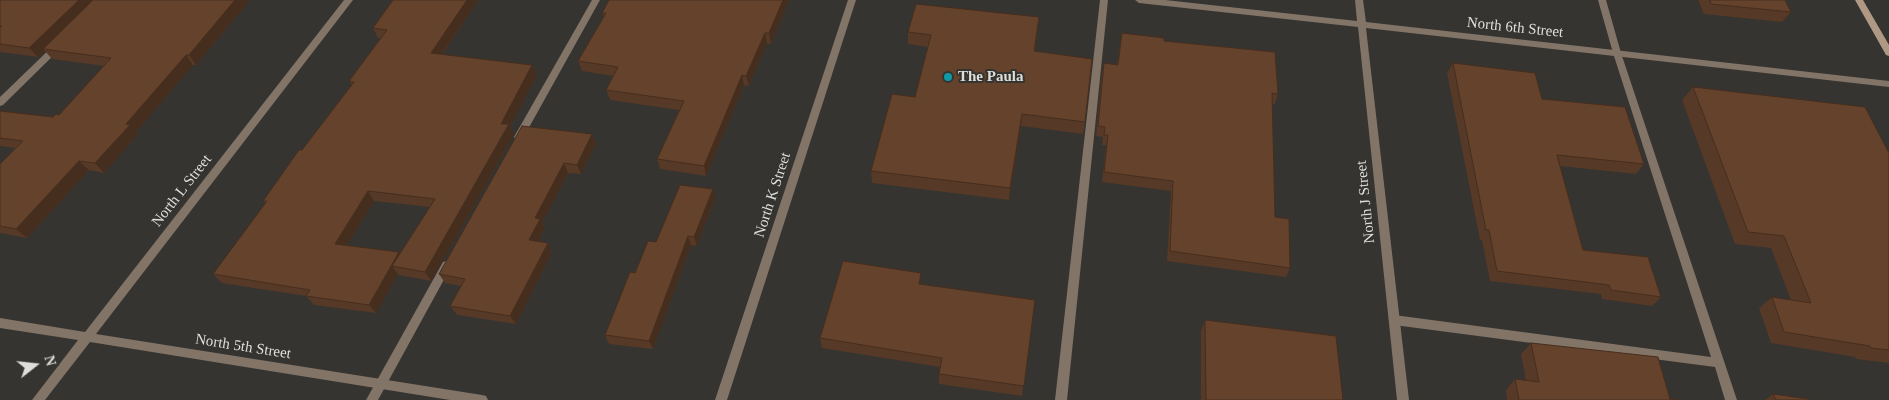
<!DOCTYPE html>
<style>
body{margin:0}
#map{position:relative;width:1889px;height:400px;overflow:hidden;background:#353430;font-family:Georgia,serif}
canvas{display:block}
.north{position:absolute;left:10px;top:340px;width:50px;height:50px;-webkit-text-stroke:4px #353430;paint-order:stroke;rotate:74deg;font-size:14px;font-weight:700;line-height:20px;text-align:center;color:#dededb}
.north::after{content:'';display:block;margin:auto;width:18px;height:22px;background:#dededb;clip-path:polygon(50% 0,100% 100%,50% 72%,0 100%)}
</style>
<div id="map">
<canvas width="1889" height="400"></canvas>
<div class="north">N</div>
</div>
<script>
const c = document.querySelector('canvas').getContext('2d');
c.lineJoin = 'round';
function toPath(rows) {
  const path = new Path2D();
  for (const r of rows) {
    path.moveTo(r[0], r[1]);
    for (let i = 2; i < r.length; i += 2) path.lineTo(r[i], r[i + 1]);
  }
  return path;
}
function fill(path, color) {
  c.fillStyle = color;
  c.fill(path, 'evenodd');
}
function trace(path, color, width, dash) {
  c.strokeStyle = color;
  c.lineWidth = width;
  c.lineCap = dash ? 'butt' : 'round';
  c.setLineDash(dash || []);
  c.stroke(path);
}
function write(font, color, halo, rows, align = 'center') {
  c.font = font + ' Georgia,serif';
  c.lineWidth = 4;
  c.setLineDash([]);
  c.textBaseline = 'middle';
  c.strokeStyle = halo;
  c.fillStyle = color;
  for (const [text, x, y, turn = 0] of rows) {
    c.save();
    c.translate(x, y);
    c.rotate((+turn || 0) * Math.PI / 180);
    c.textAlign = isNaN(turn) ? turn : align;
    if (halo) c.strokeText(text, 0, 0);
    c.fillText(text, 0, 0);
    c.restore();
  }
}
const lane = toPath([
 [592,0,600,0,522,140,516,140,514,137,592,0],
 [1100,0,1108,0,1067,400,1055,400,1100,0],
 [1598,0,1606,0,1621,53,1737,400,1725,400,1715,367,1394,325,1390,323,1389,320,1390,317,1394,315,1711,357,1613,53,1598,0],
 [58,43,61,44,62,46,61,48,3,105,0,106,0,97,55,44,58,43],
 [447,261,451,262,452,265,378,400,366,400,443,262,447,261]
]);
const street = toPath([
 [344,0,353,0,96,334,482,395,486,396,488,400,450,400,90,342,45,400,32,400,78,340,0,328,0,318,85,332,344,0],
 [848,0,856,0,727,400,715,400,848,0],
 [1135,0,1165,0,1357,21,1355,0,1363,0,1366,22,1889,81,1889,87,1366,28,1409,400,1397,400,1358,27,1139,3,1135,0]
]);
const secondary = toPath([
 [1855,0,1863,0,1889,45,1889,56,1886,55,1855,0]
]);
const wall = toPath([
 [0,0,250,0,196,65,193,65,136,132,138,134,104,173,89,170,27,238,0,233,0,164,15,148,0,146,0,111,53,117,59,115,104,66,52,59,45,51,38,57,0,52],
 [393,0,478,0,442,55,532,65,537,75,510,126,514,134,431,281,399,275,398,274,376,313,314,305,306,296,222,283,213,274,266,203,263,201,352,85,349,81,381,38,378,38,373,28],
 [374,201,430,207,400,254,399,252,346,246],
 [789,0,771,44,767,43,749,86,744,85,706,176,660,169,657,159,679,110,610,100,606,90,613,76,582,71,578,61,604,17,602,13],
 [1698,0,1785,0,1791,12,1782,22,1704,14],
 [1039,17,1035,51,1085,122,1083,134,1021,126,1009,200,872,183,871,171,915,97,928,47,908,44,908,32],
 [1122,33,1164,41,1278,94,1275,104,1272,104,1275,217,1290,268,1286,277,1167,261,1171,191,1102,182,1106,145,1102,145,1103,137,1096,136,1102,73,1104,63,1117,64],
 [1453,63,1542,99,1644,164,1636,174,1560,166,1583,250,1661,297,1652,306,1602,299,1601,294,1490,281,1482,240,1480,240,1447,73],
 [1693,87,1889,153,1889,363,1856,359,1855,357,1771,343,1759,308,1772,297,1791,300,1771,248,1735,244,1682,100],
 [592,134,596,144,581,174,568,173,542,223,545,228,538,241,548,243,552,252,516,324,457,315,450,306,461,286,445,283,439,274],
 [715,198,697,246,691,245,653,349,609,344,605,335,635,273],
 [921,284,1035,300,1022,396,939,384,939,374,940,367,822,348,820,338],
 [1205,320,1343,400,1201,400,1201,331],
 [1531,343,1670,399,1679,400,1507,400,1506,390,1515,379,1526,381,1521,354],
 [1773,394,1810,400,1765,400]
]);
const shadedWall = toPath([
 [79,0,97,0,43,49,45,51,38,57,29,48],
 [235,0,250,0,196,65,189,55],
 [467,0,478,0,436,63,431,53],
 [783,0,789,0,771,44,769,33],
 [765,33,767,43,749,86,746,76],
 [186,55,193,65,136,132,138,134,104,173,95,163,126,124],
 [532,65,537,75,510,126,514,134,431,281,425,272,501,124],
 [742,75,744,85,706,176,704,166],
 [1022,114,1021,126,1009,200,1010,188],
 [592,134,596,144,581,174,577,165],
 [79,161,89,170,27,238,16,229],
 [564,163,568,173,542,223,545,228,534,249,529,240,535,218],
 [713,189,715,198,697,246,694,237],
 [368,191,374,201,342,253,335,244],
 [688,236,691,245,653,349,649,341],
 [548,243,552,252,516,324,510,316],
 [399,252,405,261,392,266,398,274,376,313,369,305],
 [921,273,921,284,919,284]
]);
const building = toPath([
 [0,0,79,0,29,48,0,44,0,28,2,26,0,26,0,0],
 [93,0,235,0,189,55,186,55,126,124,130,125,95,163,79,161,16,229,0,226,0,164,23,141,0,138,0,111,53,117,56,114,59,115,111,58,43,49,93,0],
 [393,0,467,0,431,53,532,65,501,124,509,124,425,272,392,266,435,199,368,191,335,244,399,252,369,305,306,296,310,290,213,274,267,201,263,201,299,150,302,150,354,82,349,81,387,30,373,28,393,0],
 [609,0,783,0,769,33,765,33,746,76,742,75,704,166,657,159,684,101,606,90,618,67,578,61,606,13,602,13,609,0],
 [1710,0,1785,0,1791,12,1711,4,1710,0],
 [916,4,1039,17,1034,51,1092,59,1085,122,1022,114,1010,188,871,171,892,94,915,97,931,35,908,32,916,4],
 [1122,33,1164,38,1164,41,1275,52,1278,94,1272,93,1275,217,1289,219,1290,268,1170,251,1173,181,1104,172,1108,135,1104,135,1105,127,1098,126,1104,63,1118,65,1122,33],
 [1453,63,1535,73,1542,99,1625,107,1644,164,1557,155,1583,250,1648,257,1661,297,1611,290,1609,285,1497,271,1489,230,1486,230,1453,63],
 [1693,87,1865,107,1889,153,1889,350,1871,348,1870,346,1784,332,1772,297,1811,303,1784,236,1748,232,1693,87],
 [522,126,592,134,577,165,564,163,535,218,540,219,529,240,548,243,510,316,450,306,465,279,439,274,522,126],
 [680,185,713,189,694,237,688,236,649,341,605,335,630,272,635,273,648,241,656,242,680,185],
 [843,261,921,273,919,284,1035,300,1024,386,939,374,942,358,820,338,843,261],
 [1205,320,1336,336,1343,400,1206,400,1205,320],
 [1531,343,1658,357,1670,399,1679,400,1519,400,1515,379,1539,382,1531,343],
 [1773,394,1809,399,1810,400,1776,400,1773,394]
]);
const markers = [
 [948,77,5,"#0f9aa8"]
];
const streetNames = [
 ["North 6th Street",1515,28,6],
 ["North L Street",182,191,-52],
 ["North K Street",773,195,-72],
 ["North J Street",1366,202,-96],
 ["North 5th Street",243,347,9]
];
const poiNames = [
 ["The Paula",958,77]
];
fill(lane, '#837468');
fill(street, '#837468');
fill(secondary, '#af9884');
fill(wall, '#563926');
fill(shadedWall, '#462e1f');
fill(building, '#64422c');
trace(building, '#462e1f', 1);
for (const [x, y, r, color] of markers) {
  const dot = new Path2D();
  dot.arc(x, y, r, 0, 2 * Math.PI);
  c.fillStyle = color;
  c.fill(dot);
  trace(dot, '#353430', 2);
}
write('15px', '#dededb', '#353430', streetNames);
write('bold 15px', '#dededb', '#353430', poiNames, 'left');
</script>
